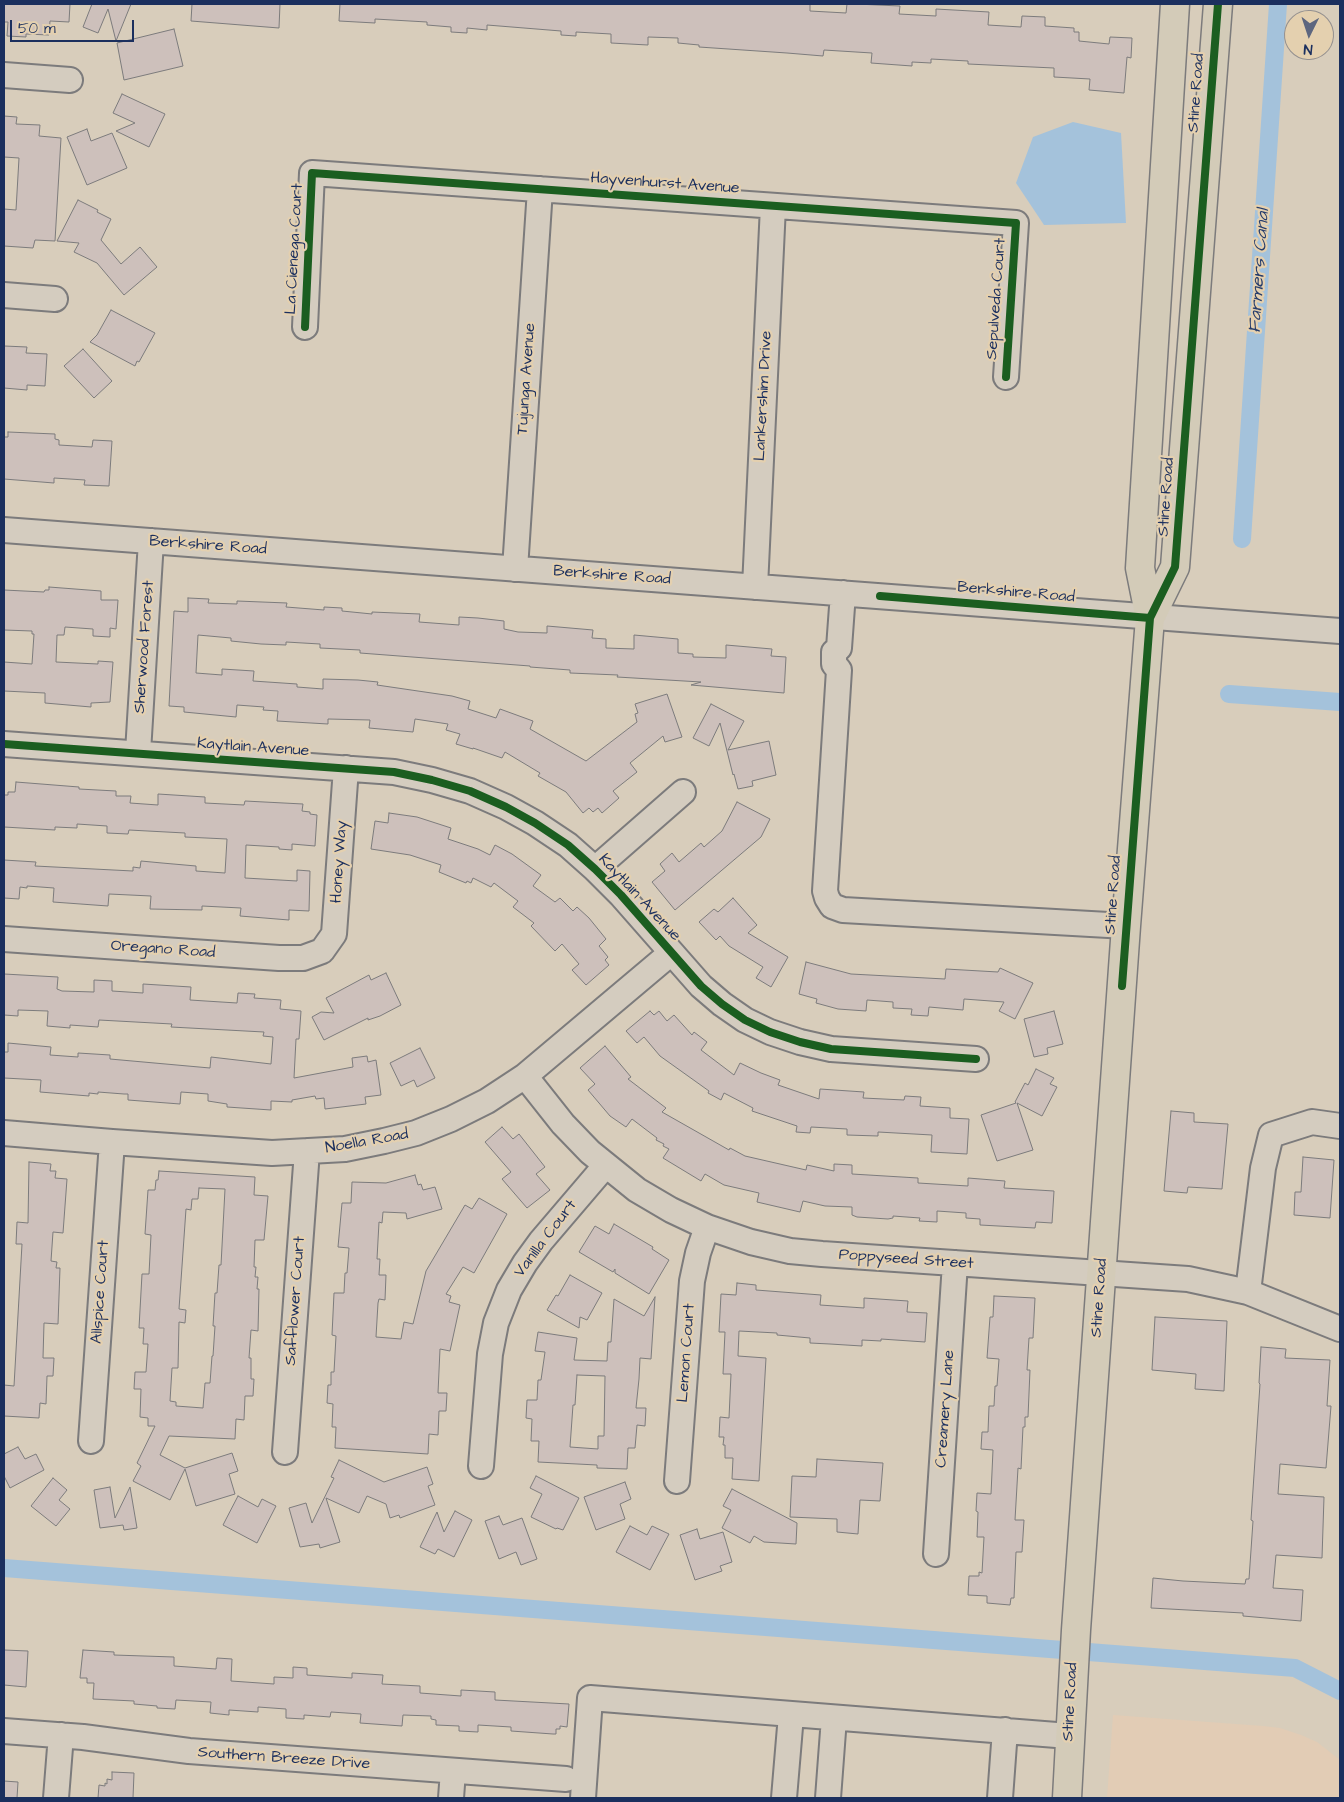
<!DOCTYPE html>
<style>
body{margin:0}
#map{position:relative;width:1344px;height:1802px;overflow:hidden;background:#d8cdbb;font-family:"Architects Daughter",sans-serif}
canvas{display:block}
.frame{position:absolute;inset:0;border:5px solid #1b2f5e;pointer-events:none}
.north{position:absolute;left:1284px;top:10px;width:50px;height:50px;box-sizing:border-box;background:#e4d0af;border:1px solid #94908f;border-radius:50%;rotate:184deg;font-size:14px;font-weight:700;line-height:20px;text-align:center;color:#1b2f5e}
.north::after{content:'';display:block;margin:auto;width:18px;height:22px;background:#5d667f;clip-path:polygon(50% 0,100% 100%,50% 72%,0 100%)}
.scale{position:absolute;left:10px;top:20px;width:124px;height:22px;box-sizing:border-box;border:2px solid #1b2f5e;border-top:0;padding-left:6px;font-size:15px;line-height:18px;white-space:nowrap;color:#1b2f5e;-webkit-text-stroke:4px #e4d0af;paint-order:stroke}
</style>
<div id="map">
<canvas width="1344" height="1802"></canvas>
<div class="frame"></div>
<div class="north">N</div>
<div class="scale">50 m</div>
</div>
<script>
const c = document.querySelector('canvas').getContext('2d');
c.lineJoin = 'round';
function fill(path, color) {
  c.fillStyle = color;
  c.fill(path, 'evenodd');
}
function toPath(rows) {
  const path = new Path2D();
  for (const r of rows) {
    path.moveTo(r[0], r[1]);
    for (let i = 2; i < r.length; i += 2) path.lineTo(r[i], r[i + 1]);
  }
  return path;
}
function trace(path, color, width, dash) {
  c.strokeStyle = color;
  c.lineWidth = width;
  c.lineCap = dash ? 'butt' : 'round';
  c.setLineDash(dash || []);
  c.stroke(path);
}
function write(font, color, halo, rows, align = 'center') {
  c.font = font + ' "Architects Daughter",sans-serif';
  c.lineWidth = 4.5;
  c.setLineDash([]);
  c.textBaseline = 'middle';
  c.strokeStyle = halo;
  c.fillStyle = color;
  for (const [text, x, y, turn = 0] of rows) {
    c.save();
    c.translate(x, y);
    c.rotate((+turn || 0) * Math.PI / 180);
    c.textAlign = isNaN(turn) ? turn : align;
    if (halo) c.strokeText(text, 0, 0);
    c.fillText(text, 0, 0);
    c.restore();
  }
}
const built = toPath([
 [1113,1715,1263,1726,1280,1728,1301,1735,1317,1742,1340,1760,1340,1798,1107,1798]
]);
const water = toPath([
 [1073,122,1121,133,1126,223,1044,225,1016,183,1033,137]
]);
const canal = toPath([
 [1242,539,1278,4],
 [1229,694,1340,702],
 [4,1568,1295,1668,1340,1691]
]);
const building = toPath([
 [4,4,70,4,69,22,50,21,49,35,26,34,26,37,7,36,8,22,4,22,4,4],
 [92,4,131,4,116,41,108,9,98,33,83,27,92,4],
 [192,4,280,4,279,28,191,21,192,4],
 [340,4,810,4,810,11,846,13,847,4,856,4,900,6,899,14,936,16,936,9,989,12,988,25,1021,27,1022,16,1045,17,1045,26,1074,28,1074,32,1079,32,1079,41,1109,44,1110,37,1132,38,1131,58,1127,57,1124,93,1089,90,1090,79,1054,77,1054,68,968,64,968,61,931,59,931,63,912,62,912,66,871,63,872,53,824,50,823,56,787,53,699,47,699,45,678,43,678,38,648,37,648,45,611,43,611,34,576,32,576,36,561,35,561,31,487,25,487,30,467,28,467,33,451,32,451,27,427,25,427,22,375,19,375,23,339,21,340,4],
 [174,29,183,66,124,80,117,43,174,29],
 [122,94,165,114,149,147,116,131,135,123,113,113,122,94],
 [4,116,17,117,16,124,40,125,39,136,61,138,55,241,35,240,33,248,4,246,4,209,16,210,19,158,4,157,4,116],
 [87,129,91,141,112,133,127,168,87,185,67,137,87,129],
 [78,200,98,210,97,212,111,219,101,240,121,264,140,247,157,267,124,295,97,263,74,252,79,243,57,241,78,200],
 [111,310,155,333,139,362,137,361,135,366,90,342,97,335,111,310],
 [4,346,27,347,26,353,47,354,45,386,27,385,27,390,4,388,4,346],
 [83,349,112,381,94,398,64,366,83,349],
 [8,432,55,434,55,439,59,440,59,445,92,447,93,440,112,441,109,486,84,485,85,480,54,478,54,483,4,479,4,437,8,437,8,432],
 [49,587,101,591,101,600,118,600,116,629,110,628,110,637,93,636,93,629,65,627,64,635,57,635,56,662,98,664,98,661,113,662,110,702,91,703,91,707,45,703,45,693,4,691,4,662,32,664,34,634,32,634,32,631,4,630,4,590,44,592,45,590,49,590,49,587],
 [188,598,209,599,208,603,237,604,237,601,287,603,286,607,324,610,324,607,342,608,342,611,372,614,372,612,420,614,419,622,459,625,459,617,478,618,504,621,504,629,518,632,547,633,547,626,593,630,592,638,606,639,606,648,634,649,634,635,678,639,678,653,693,654,693,657,726,658,726,645,772,649,771,656,786,657,784,693,691,685,701,682,617,677,618,675,570,673,570,670,530,667,530,666,360,653,360,650,320,648,320,644,286,642,286,645,261,644,231,641,231,638,198,635,196,673,222,675,222,669,254,671,253,681,297,684,297,687,323,689,323,679,358,680,378,682,377,685,452,696,470,701,468,709,496,718,500,709,533,721,530,729,586,761,637,722,635,714,638,713,635,704,667,694,682,737,665,742,663,736,630,763,637,772,613,791,619,798,602,813,598,808,593,812,589,808,583,813,566,792,538,776,540,773,505,752,502,758,473,748,473,749,456,744,460,734,446,730,448,724,415,719,413,732,369,728,370,720,328,719,328,724,277,721,278,711,263,710,264,707,237,705,236,717,184,712,184,707,169,706,174,611,188,612,188,598],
 [711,704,744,721,728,750,769,741,776,775,752,781,753,786,738,789,734,774,733,775,720,723,709,746,693,738,711,704],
 [16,782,79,787,79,789,116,791,116,796,131,796,130,803,158,805,158,794,205,797,205,803,244,805,245,801,303,804,302,811,310,812,310,814,317,815,315,846,292,844,292,850,279,849,279,847,246,845,245,878,297,881,297,870,310,871,309,911,289,910,289,920,240,916,241,908,202,906,202,910,150,909,151,896,109,894,108,906,53,902,54,888,27,886,27,888,20,887,19,899,4,898,4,860,36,862,35,866,133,871,133,867,140,868,141,861,162,863,196,866,196,871,225,873,227,839,185,837,185,833,129,830,128,834,107,833,107,826,77,824,77,828,55,827,55,830,4,827,4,795,8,795,8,792,15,792,16,782],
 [737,802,770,819,761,837,675,910,652,882,665,871,660,864,672,853,679,862,701,843,704,847,722,831,737,802],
 [389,813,417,817,451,828,448,839,478,849,490,855,495,845,512,854,541,875,533,886,555,902,560,898,573,911,577,907,589,918,606,939,599,946,608,957,605,960,609,965,586,985,572,970,579,964,562,944,555,951,531,926,534,923,513,907,518,901,494,883,491,887,473,878,471,883,467,881,466,883,439,872,441,865,410,855,371,849,375,821,388,823,389,813],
 [733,898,757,925,748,933,788,957,771,987,756,978,763,967,729,946,720,936,716,940,699,922,714,909,718,912,733,898],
 [806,962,851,974,945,979,946,969,998,972,1000,968,1033,983,1015,1019,999,1011,1004,1002,964,999,963,1010,929,1007,928,1016,911,1015,912,1009,893,1008,893,1002,867,1000,866,1011,838,1009,816,1003,817,999,799,994,806,962],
 [386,973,401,1005,380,1016,368,1020,368,1018,324,1040,312,1017,321,1012,334,1013,326,998,369,975,371,980,386,973],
 [4,974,58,977,57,989,62,991,94,992,94,980,112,981,112,991,143,993,143,984,191,987,190,1000,237,1003,238,993,255,994,254,998,281,1000,280,1009,301,1011,299,1039,296,1039,294,1078,353,1067,352,1058,367,1056,368,1062,376,1060,381,1095,365,1097,366,1104,325,1109,324,1098,316,1099,315,1096,292,1100,292,1102,271,1101,271,1110,227,1107,227,1104,208,1101,208,1094,181,1092,180,1104,128,1100,128,1094,124,1094,98,1092,98,1094,89,1093,89,1096,40,1092,41,1080,4,1078,4,1052,8,1052,8,1043,51,1047,50,1055,78,1057,78,1053,110,1055,110,1059,210,1068,211,1057,271,1064,273,1037,263,1036,264,1032,171,1027,172,1024,99,1020,98,1027,70,1025,70,1028,47,1026,48,1011,18,1010,18,1016,4,1015,4,974],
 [650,1011,654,1015,659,1011,667,1021,674,1015,692,1035,694,1032,707,1042,701,1050,734,1075,740,1063,761,1073,780,1080,778,1085,819,1099,820,1089,864,1092,863,1098,904,1100,905,1096,921,1097,920,1106,950,1108,950,1118,969,1119,967,1154,931,1152,932,1135,878,1132,878,1136,847,1135,847,1129,811,1127,810,1133,796,1132,797,1126,752,1111,753,1108,724,1093,721,1100,708,1093,709,1091,660,1056,644,1037,637,1043,626,1031,650,1011],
 [1054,1011,1063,1044,1047,1048,1048,1054,1034,1057,1024,1019,1054,1011],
 [605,1046,631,1077,628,1079,666,1108,662,1112,729,1150,730,1148,745,1156,806,1170,807,1165,834,1171,834,1164,852,1165,852,1174,918,1178,918,1183,968,1186,968,1178,1005,1181,1004,1188,1054,1191,1052,1223,1036,1222,1035,1228,980,1225,980,1219,966,1218,966,1213,937,1211,937,1222,919,1221,920,1218,893,1216,893,1218,888,1219,857,1217,852,1215,852,1207,825,1206,803,1201,800,1212,757,1202,759,1193,724,1185,705,1174,701,1181,663,1158,669,1149,663,1146,664,1144,656,1140,657,1138,632,1119,626,1127,610,1116,588,1090,595,1084,580,1068,605,1046],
 [420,1048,435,1078,417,1087,414,1080,401,1086,390,1063,420,1048],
 [1036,1069,1054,1078,1050,1084,1057,1087,1042,1116,1017,1103,1033,1150,997,1161,981,1115,1016,1103,1015,1102,1025,1083,1028,1085,1036,1069],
 [1171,1111,1194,1113,1194,1122,1228,1124,1222,1189,1188,1187,1187,1193,1164,1191,1171,1111],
 [502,1127,513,1139,519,1134,545,1167,536,1174,550,1190,527,1208,502,1179,511,1172,485,1142,502,1127],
 [1303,1157,1334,1160,1330,1218,1294,1215,1295,1192,1301,1192,1303,1157],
 [29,1162,51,1164,50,1171,56,1171,55,1178,67,1179,63,1233,53,1232,51,1261,57,1262,56,1268,60,1268,58,1324,44,1323,43,1358,54,1358,53,1376,47,1376,46,1404,40,1403,39,1418,4,1416,4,1385,14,1386,22,1244,16,1244,17,1222,28,1223,29,1162],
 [159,1171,255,1177,254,1195,268,1196,264,1240,255,1240,254,1267,256,1267,255,1277,258,1277,257,1289,259,1289,258,1331,251,1330,249,1358,251,1358,251,1379,254,1379,253,1396,245,1396,244,1420,236,1419,235,1439,169,1436,160,1455,185,1468,232,1453,238,1471,229,1474,235,1494,196,1506,185,1469,170,1500,133,1481,141,1466,137,1463,155,1426,148,1426,148,1418,140,1417,141,1389,134,1389,135,1372,146,1372,148,1344,143,1344,144,1328,139,1328,142,1274,149,1274,151,1235,145,1234,148,1190,155,1190,156,1180,158,1180,159,1171],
 [199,1188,225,1189,221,1265,219,1265,217,1293,215,1293,213,1326,215,1326,213,1356,212,1356,210,1383,205,1383,203,1408,176,1406,176,1402,170,1401,172,1368,178,1368,179,1322,185,1323,186,1310,179,1309,186,1209,191,1210,192,1199,198,1199,199,1188],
 [415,1175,418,1185,421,1184,423,1190,435,1187,442,1209,407,1219,406,1213,383,1212,382,1223,379,1222,377,1259,380,1259,379,1275,386,1275,385,1300,379,1299,378,1303,376,1337,401,1339,404,1322,413,1324,426,1271,465,1205,472,1209,479,1198,507,1214,474,1273,463,1267,446,1294,451,1296,449,1302,460,1305,450,1351,440,1349,438,1393,447,1393,446,1411,439,1411,438,1435,429,1434,428,1454,335,1448,336,1427,332,1427,333,1404,327,1403,328,1385,331,1385,331,1372,334,1372,336,1336,332,1335,334,1293,344,1293,345,1273,347,1273,349,1248,338,1247,342,1203,351,1203,352,1182,386,1183,415,1175],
 [614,1224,653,1247,652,1249,669,1260,649,1294,615,1273,615,1269,613,1272,579,1252,595,1226,609,1234,614,1224],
 [570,1275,602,1293,587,1320,580,1317,579,1328,547,1310,556,1295,558,1296,570,1275],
 [737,1283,756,1285,756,1290,821,1295,820,1305,864,1308,864,1298,908,1301,907,1312,927,1313,925,1342,881,1339,881,1341,862,1340,862,1346,830,1344,810,1343,810,1338,777,1335,777,1333,739,1331,738,1356,766,1358,759,1481,732,1479,733,1458,725,1458,725,1445,723,1445,724,1437,719,1437,720,1417,729,1418,731,1374,723,1374,725,1332,719,1332,721,1294,736,1295,737,1283],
 [994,1296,1035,1298,1033,1338,1029,1338,1027,1370,1030,1370,1028,1417,1025,1417,1025,1427,1023,1427,1021,1469,1018,1468,1015,1520,1024,1520,1022,1552,1016,1552,1014,1598,1011,1598,1010,1605,987,1603,987,1596,968,1595,969,1576,979,1576,979,1572,982,1573,984,1537,977,1537,978,1512,976,1511,977,1493,991,1494,993,1450,981,1449,982,1432,988,1432,989,1406,994,1406,995,1386,997,1386,999,1359,987,1358,990,1317,993,1317,994,1296],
 [655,1297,651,1359,640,1358,639,1379,636,1408,646,1408,645,1426,637,1425,635,1448,628,1448,627,1469,597,1468,597,1465,538,1462,539,1441,531,1441,532,1419,526,1418,527,1400,537,1400,538,1380,541,1380,545,1352,535,1351,538,1332,577,1338,574,1360,607,1361,608,1342,611,1342,614,1299,644,1316,655,1297],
 [577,1375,605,1376,604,1436,598,1436,598,1449,570,1447,573,1405,575,1405,577,1375],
 [1155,1317,1227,1321,1224,1391,1195,1389,1196,1374,1152,1370,1155,1317],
 [1261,1347,1286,1349,1285,1358,1330,1360,1327,1406,1331,1406,1326,1468,1280,1464,1278,1494,1324,1497,1322,1558,1276,1555,1273,1588,1303,1590,1301,1621,1243,1616,1243,1613,1151,1608,1153,1578,1183,1581,1245,1584,1246,1579,1249,1579,1253,1521,1251,1520,1260,1384,1259,1383,1261,1347],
 [18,1447,25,1459,36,1454,44,1470,10,1488,4,1476,4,1454,18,1447],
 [817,1459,883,1463,880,1501,860,1500,858,1534,837,1532,837,1519,790,1517,792,1476,816,1477,817,1459],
 [339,1460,384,1482,427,1467,433,1484,428,1486,435,1505,400,1518,399,1515,390,1518,386,1504,367,1496,359,1513,326,1498,340,1542,320,1548,319,1544,300,1547,289,1508,306,1503,312,1523,334,1478,331,1477,339,1460],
 [536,1476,579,1498,563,1530,557,1528,556,1529,531,1517,542,1494,530,1488,536,1476],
 [53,1478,67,1490,59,1500,70,1509,56,1526,31,1506,53,1478],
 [625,1482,631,1499,620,1504,625,1519,596,1530,584,1497,625,1482],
 [110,1487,115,1518,130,1487,137,1528,124,1530,123,1525,100,1528,94,1490,110,1487],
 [732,1489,797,1523,796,1544,764,1542,754,1536,750,1543,722,1528,731,1510,723,1506,732,1489],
 [238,1496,258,1507,262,1499,276,1506,257,1543,223,1525,238,1496],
 [455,1511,472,1520,454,1557,438,1549,435,1554,420,1547,437,1512,444,1532,455,1511],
 [499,1516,503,1525,522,1518,537,1559,521,1565,516,1552,499,1559,485,1521,499,1516],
 [630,1526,647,1535,652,1526,669,1534,650,1570,616,1552,630,1526],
 [697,1529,700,1539,723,1532,732,1562,720,1566,722,1571,695,1580,680,1535,697,1529],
 [4,1650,28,1651,26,1687,4,1685,4,1650],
 [83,1650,114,1652,114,1655,174,1657,174,1666,216,1669,217,1658,232,1659,231,1681,274,1684,274,1677,293,1678,293,1667,307,1668,307,1675,352,1678,352,1673,383,1675,382,1684,420,1686,420,1693,461,1696,461,1690,495,1692,495,1700,569,1704,567,1727,560,1726,560,1729,556,1729,556,1734,553,1734,511,1731,511,1727,478,1725,478,1732,459,1731,459,1726,436,1725,436,1720,431,1719,431,1716,403,1715,402,1726,360,1723,361,1714,331,1712,330,1717,304,1715,304,1719,286,1718,286,1709,258,1707,258,1712,229,1710,229,1715,210,1713,211,1702,176,1700,175,1709,157,1708,157,1706,134,1704,134,1701,93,1699,94,1683,87,1683,87,1678,80,1678,83,1650],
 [112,1772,134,1773,133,1798,98,1798,99,1785,105,1786,105,1783,107,1784,107,1779,112,1780,112,1772],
 [4,1781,18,1782,17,1798,4,1798,4,1781]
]);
const minor = toPath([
 [4,75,70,80],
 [4,295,55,299],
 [305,327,312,173,1016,223,1006,377],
 [4,530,1340,631],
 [515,569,540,189],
 [755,587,773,206],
 [843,593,839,648,834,652,834,664,839,670,825,891,827,898,832,906,843,910,1126,926],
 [4,744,394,772,432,780,470,791,506,807,535,823,568,845,595,869,621,895,701,986,722,1004,745,1020,770,1032,800,1042,831,1049,976,1059],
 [138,752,151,541],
 [595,869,683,792],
 [4,939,279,958,303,958,322,951,334,934,346,768],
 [525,1076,563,1124,590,1152,637,1190,671,1210,707,1227,751,1242,790,1251,822,1254,1188,1279,1248,1292,1340,1329],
 [4,1133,112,1142,272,1153,345,1149,384,1141,416,1133,451,1119,487,1101,525,1076,671,953],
 [1248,1292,1263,1168,1271,1135,1312,1122,1340,1126],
 [91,1441,112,1142],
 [285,1452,307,1151],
 [481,1466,490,1354,496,1323,509,1290,525,1263,541,1241,605,1166],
 [677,1481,692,1281,698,1253,707,1227],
 [936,1554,955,1263],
 [4,1731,83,1737,189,1751,566,1779],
 [56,1798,61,1735],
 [451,1798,453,1771],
 [583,1798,590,1698,1069,1736],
 [784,1798,791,1715],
 [828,1798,834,1718],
 [1000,1798,1005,1730]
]);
const major = toPath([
 [1150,618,1175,567,1218,4],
 [1067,1798,1076,1630,1126,926,1150,618,1140,568,1175,4]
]);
const cycleway = toPath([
 [305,327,312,173,1016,223,1006,377],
 [880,596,1150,618],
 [4,744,394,772,432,780,470,791,506,807,535,823,568,845,595,869,621,895,701,986,722,1004,745,1020,770,1032,800,1042,831,1049,976,1059],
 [1122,986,1150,618,1175,567,1218,4]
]);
const streetNames = [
 ["Stine Road",1197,93,-86],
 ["Hayvenhurst Avenue",665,184,4],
 ["La Cienega Court",295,249,-87],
 ["Sepulveda Court",997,299,-86],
 ["Tujunga Avenue",527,379,-86],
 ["Lankershim Drive",764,396,-87],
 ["Stine Road",1167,497,-86],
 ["Berkshire Road",208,546,4],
 ["Berkshire Road",612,576,4],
 ["Berkshire Road",1016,593,5],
 ["Sherwood Forest",145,647,-86],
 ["Kaytlain Avenue",253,748,4],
 ["Honey Way",340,862,-86],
 ["Stine Road",1114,895,-86],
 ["Kaytlain Avenue",639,898,47],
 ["Oregano Road",163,950,4],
 ["Noella Road",367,1142,-10],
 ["Vanilla Court",546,1239,-53],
 ["Poppyseed Street",906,1260,4],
 ["Allspice Court",101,1292,-86],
 ["Stine Road",1100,1298,-86],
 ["Safflower Court",296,1301,-86],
 ["Lemon Court",687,1353,-86],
 ["Creamery Lane",946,1409,-86],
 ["Stine Road",1071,1702,-87],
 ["Southern Breeze Drive",284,1759,4]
];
const waterNames = [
 ["Farmers Canal",1260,271,-86]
];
fill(built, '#e2ccb5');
fill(water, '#a4c2db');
trace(canal, '#a4c2db', 18);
fill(building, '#cdc0bb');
trace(building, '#7c7b7c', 1);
trace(minor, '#7c7b7c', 28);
trace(major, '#7c7b7c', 31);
trace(minor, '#d4ccbf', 24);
trace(major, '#d3cbb8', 28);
trace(cycleway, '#1b5e20', 8);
write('16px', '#1b2f5e', '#e4d0af', streetNames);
write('italic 18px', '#263d6c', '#e4d0af', waterNames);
</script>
